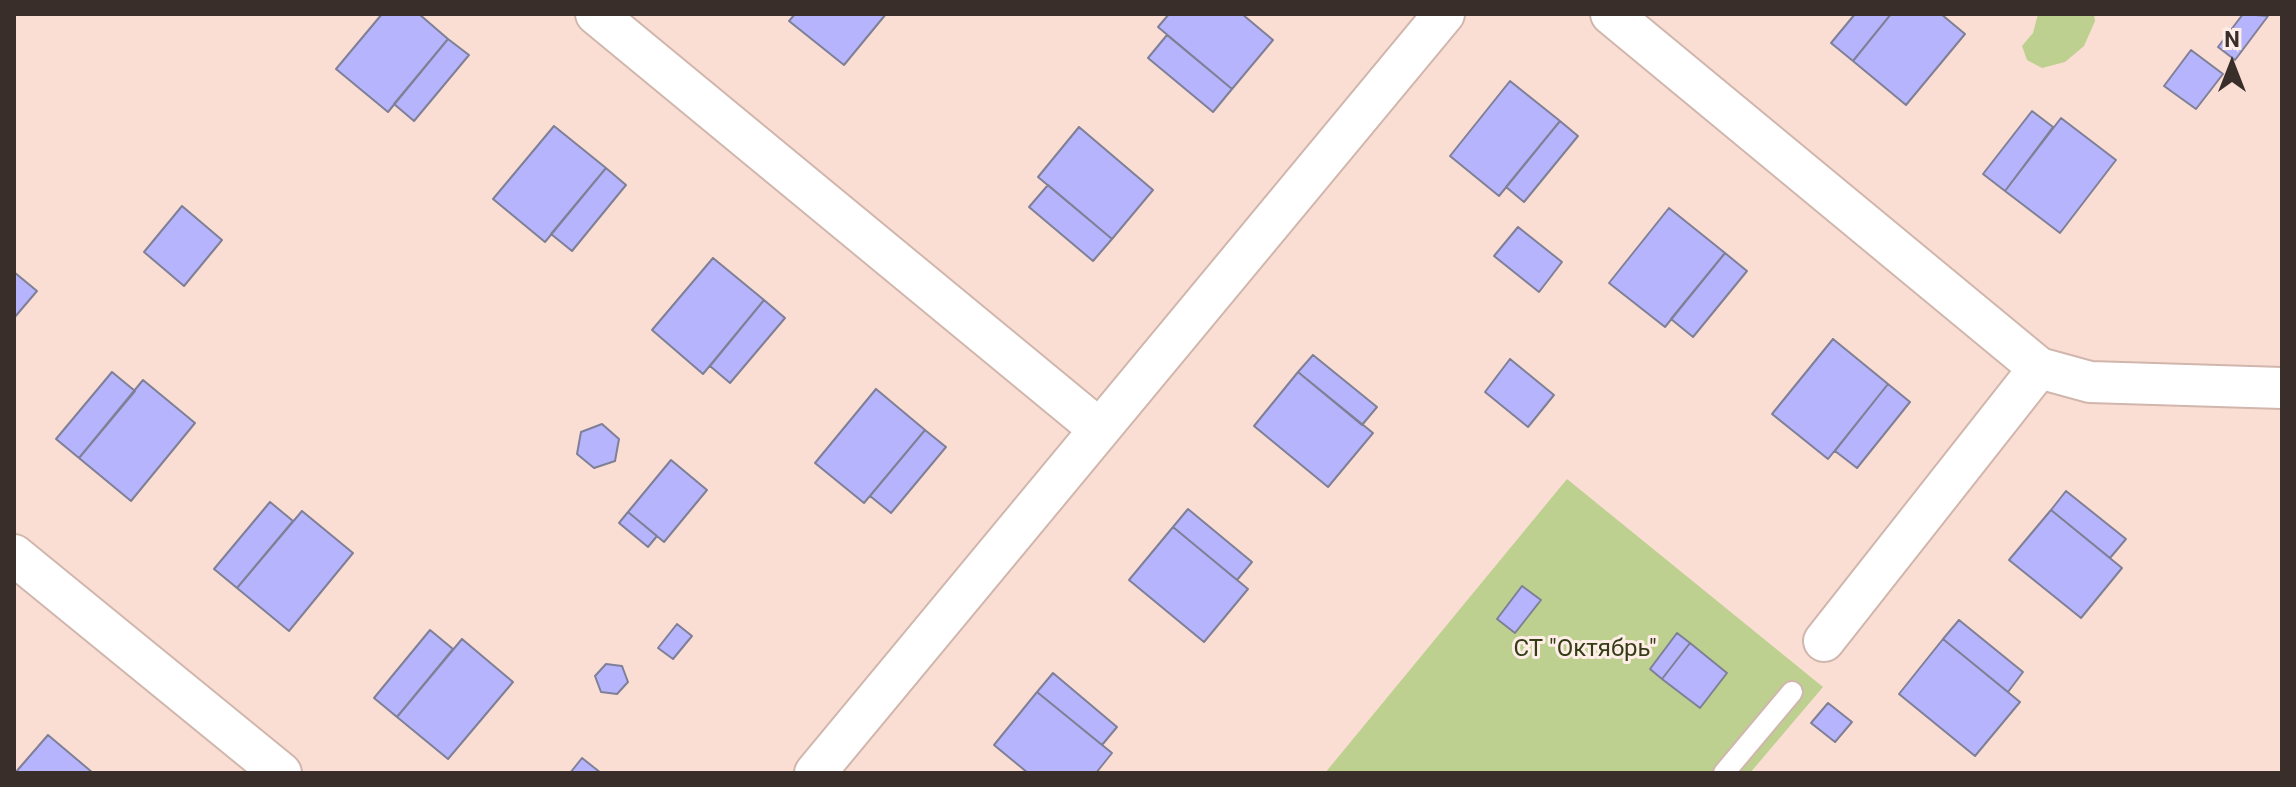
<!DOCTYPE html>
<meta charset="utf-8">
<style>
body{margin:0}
#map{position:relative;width:2296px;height:787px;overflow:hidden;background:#faded4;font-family:Roboto,sans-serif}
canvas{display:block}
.frame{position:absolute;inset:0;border:16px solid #392e2a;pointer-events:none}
.north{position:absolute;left:2192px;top:24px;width:80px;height:80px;-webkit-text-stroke:6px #ffeee8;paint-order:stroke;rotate:0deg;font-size:22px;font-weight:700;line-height:32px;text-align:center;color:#392e2a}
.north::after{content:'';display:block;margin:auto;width:28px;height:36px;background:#392e2a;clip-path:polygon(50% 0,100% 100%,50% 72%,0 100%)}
</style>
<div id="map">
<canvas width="2296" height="787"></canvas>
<div class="frame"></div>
<div class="north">N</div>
</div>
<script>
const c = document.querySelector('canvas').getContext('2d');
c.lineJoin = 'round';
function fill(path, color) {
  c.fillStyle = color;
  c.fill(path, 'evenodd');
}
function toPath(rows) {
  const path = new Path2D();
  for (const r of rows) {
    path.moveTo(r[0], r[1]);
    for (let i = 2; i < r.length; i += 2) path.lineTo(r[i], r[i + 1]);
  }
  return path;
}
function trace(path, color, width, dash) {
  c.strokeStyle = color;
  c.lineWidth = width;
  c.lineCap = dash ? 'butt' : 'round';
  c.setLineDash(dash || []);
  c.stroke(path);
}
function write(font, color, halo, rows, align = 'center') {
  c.font = font + ' Roboto,sans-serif';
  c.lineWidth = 6;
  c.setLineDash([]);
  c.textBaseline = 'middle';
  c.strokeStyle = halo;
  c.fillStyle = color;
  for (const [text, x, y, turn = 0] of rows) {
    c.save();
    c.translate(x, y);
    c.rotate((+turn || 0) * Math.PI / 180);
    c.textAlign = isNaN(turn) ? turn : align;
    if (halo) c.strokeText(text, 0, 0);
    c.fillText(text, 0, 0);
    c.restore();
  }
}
const green = toPath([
 [2038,14,2094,14,2095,21,2084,46,2065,62,2042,68,2027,60,2022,46,2033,33],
 [1567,479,1823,687,1750,773,1325,773]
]);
const building = toPath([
 [382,14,419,14,448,39,388,112,336,69,382,14],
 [795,14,886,14,844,65,789,21,795,14],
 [1169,14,1242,14,1273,40,1232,89,1158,27,1169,14],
 [1855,14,1891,14,1853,61,1831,43,1855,14],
 [1891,14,1941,14,1965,34,1906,105,1853,61,1891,14],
 [2243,14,2268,16,2235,60,2218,47,2243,14],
 [1167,35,1232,89,1213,112,1148,58,1167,35],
 [448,39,469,55,414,121,394,104,448,39],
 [2191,50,2223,74,2196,109,2164,86,2191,50],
 [1510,81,1560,121,1499,196,1450,156,1510,81],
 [2032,111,2053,127,2005,191,1983,174,2032,111],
 [2061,118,2116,160,2060,233,2005,191,2061,118],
 [1560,121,1578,136,1524,202,1506,187,1560,121],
 [554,126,606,168,545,242,493,199,554,126],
 [1079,127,1153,190,1112,239,1038,177,1079,127],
 [606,168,626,185,572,251,551,234,606,168],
 [1048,185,1112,239,1093,261,1029,207,1048,185],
 [182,206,222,240,184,286,144,252,182,206],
 [1669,208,1725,253,1665,327,1609,283,1669,208],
 [1518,227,1562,262,1539,292,1494,256,1518,227],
 [1725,253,1747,271,1693,337,1671,319,1725,253],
 [713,258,764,300,703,374,652,330,713,258],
 [14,272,37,291,14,318,14,272],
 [764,300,785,318,730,383,710,366,764,300],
 [1833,339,1888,384,1828,459,1772,414,1833,339],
 [1313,355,1377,407,1362,425,1298,372,1313,355],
 [1510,359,1554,395,1528,427,1485,392,1510,359],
 [112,372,135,391,79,458,56,439,112,372],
 [1298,372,1373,433,1328,487,1254,426,1298,372],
 [143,380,195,423,131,501,79,458,143,380],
 [1888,384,1910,402,1857,468,1835,451,1888,384],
 [876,389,925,430,864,503,815,463,876,389],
 [602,424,619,439,615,461,594,468,577,454,581,432,602,424],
 [925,430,946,447,891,513,870,496,925,430],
 [671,460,707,490,664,542,628,512,671,460],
 [2066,491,2126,539,2110,558,2051,510,2066,491],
 [270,502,293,521,237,588,214,569,270,502],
 [1188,509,1252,562,1237,580,1173,527,1188,509],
 [2051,510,2122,568,2081,618,2009,560,2051,510],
 [302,511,353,553,289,631,237,588,302,511],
 [628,512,657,536,648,547,619,523,628,512],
 [1173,527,1248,589,1204,642,1129,580,1173,527],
 [1522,586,1541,600,1515,633,1497,619,1522,586],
 [1959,620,2023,672,2008,692,1943,639,1959,620],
 [677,624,692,636,673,659,658,648,677,624],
 [430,630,453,649,397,717,374,698,430,630],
 [1677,633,1690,643,1662,679,1650,669,1677,633],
 [462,639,513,682,448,759,397,717,462,639],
 [1943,639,2020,702,1975,756,1899,694,1943,639],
 [1690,643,1727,673,1700,708,1662,679,1690,643],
 [606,664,622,666,628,682,617,694,601,692,595,676,606,664],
 [1053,673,1117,727,1102,745,1037,692,1053,673],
 [1037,692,1112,753,1096,773,1028,773,994,745,1037,692],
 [1828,703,1852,722,1835,742,1811,723,1828,703],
 [48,735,93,773,15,773,48,735],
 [582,758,601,773,570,773,582,758]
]);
const service = toPath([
 [1724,773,1792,692]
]);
const minor = toPath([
 [596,14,1099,429],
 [1611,14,2039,368,2090,382,2282,388],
 [14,555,281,773],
 [1824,641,2039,368],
 [815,773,1444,14]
]);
const parkNames = [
 ["СТ \"Октябрь\"",1585,650]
];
fill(green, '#bdd090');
fill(building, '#b6b4fc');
trace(building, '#7f7f96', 2);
trace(service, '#d0b6ac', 24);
trace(minor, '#d0b6ac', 44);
trace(service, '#fff', 20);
trace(minor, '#fff', 40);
write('24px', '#343e16', '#ffeee8', parkNames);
</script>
